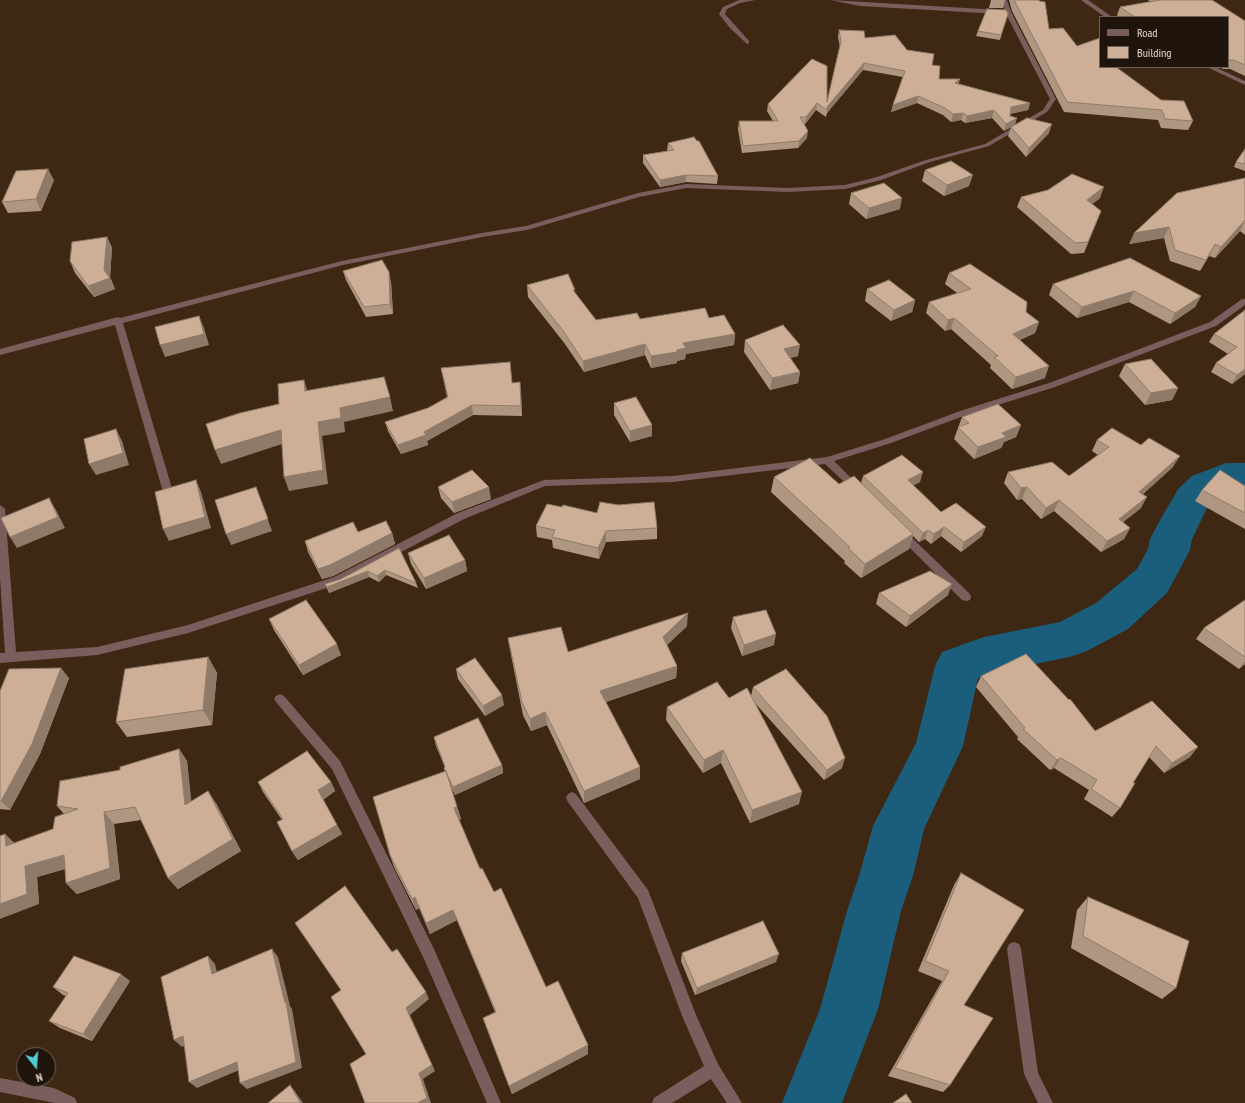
<!DOCTYPE html>
<style>
body{margin:0}
#map{position:relative;width:1245px;height:1103px;overflow:hidden;background:#3f2813;font-family:"PT Sans Narrow",sans-serif}
canvas{display:block}
.legend{position:absolute;left:1099px;top:16px;width:130px;height:52px;box-sizing:border-box;background:#1e140b;border:1px solid #6e6258;margin:0;padding:5px 7px;list-style:none;font-size:12px;color:#e7d8cb}
.legend li{display:flex;align-items:center;gap:8px;height:20px}
.legend b{width:20px;border:1px solid #6e6258}
.north{position:absolute;left:16px;top:1047px;width:40px;height:40px;box-sizing:border-box;background:#1e140b;border:1px solid #6e6258;border-radius:50%;rotate:163deg;font-size:11px;font-weight:700;line-height:16px;text-align:center;color:#e7d8cb}
.north::after{content:'';display:block;margin:auto;width:14px;height:18px;background:#52cbd7;clip-path:polygon(50% 0,100% 100%,50% 72%,0 100%)}
</style>
<div id="map">
<canvas width="1245" height="1103"></canvas>
<ul class="legend">
<li><b style="height:5px;background:#7a5e5d"></b>Road</li>
<li><b style="height:11px;background:#ccaf96"></b>Building</li>
</ul>
<div class="north">N</div>
</div>
<script>
const c = document.querySelector('canvas').getContext('2d');
c.lineJoin = 'round';
function toPath(rows) {
  const path = new Path2D();
  for (const r of rows) {
    path.moveTo(r[0], r[1]);
    for (let i = 2; i < r.length; i += 2) path.lineTo(r[i], r[i + 1]);
  }
  return path;
}
function fill(path, color) {
  c.fillStyle = color;
  c.fill(path, 'evenodd');
}
function trace(path, color, width, dash) {
  c.strokeStyle = color;
  c.lineWidth = width;
  c.lineCap = dash ? 'butt' : 'round';
  c.setLineDash(dash || []);
  c.stroke(path);
}
const river = toPath([
 [1226,463,1245,463,1245,491,1231,491,1220,496,1207,508,1192,539,1190,550,1167,593,1128,629,1085,652,1069,657,988,674,978,678,963,746,924,829,913,876,901,911,878,1009,842,1103,782,1103,820,1009,847,911,859,876,873,826,916,743,935,666,942,652,984,637,1060,622,1096,603,1137,569,1148,549,1150,539,1160,520,1179,488,1192,476,1226,463]
]);
const minor = toPath([
 [739,0,755,0,740,3,727,9,725,14,749,41,749,43,747,44,730,28,719,14,723,7,739,0],
 [830,0,1000,10,1003,12,1000,14,860,6,830,0],
 [1001,0,1007,0,1011,12,1056,99,1047,112,989,146,930,162,881,180,845,189,788,192,686,188,639,197,527,230,482,237,343,265,123,323,173,492,171,494,165,494,163,492,115,325,0,355,0,349,118,317,120,318,342,261,482,233,526,226,638,193,686,184,788,188,845,185,877,177,926,160,985,144,1043,110,1050,99,1005,12,1001,0],
 [1081,0,1088,0,1112,17,1105,17,1081,0],
 [1207,67,1215,67,1245,81,1245,85,1207,67],
 [1242,299,1245,299,1245,305,1216,326,1055,387,969,414,891,443,834,461,862,489,857,492,854,491,825,464,673,482,545,486,464,519,342,583,188,633,97,655,0,663,0,653,5,653,0,578,0,505,5,509,16,652,97,647,188,625,334,577,458,513,544,480,673,476,827,457,885,439,963,410,1049,383,1129,353,1210,322,1242,299],
 [901,529,904,530,970,594,971,597,970,600,966,601,962,600,898,536,896,533,898,530,901,529],
 [280,694,284,696,340,761,434,949,501,1103,487,1103,424,959,332,769,276,702,274,699,276,696,280,694],
 [572,792,576,794,648,890,696,1015,718,1064,742,1103,727,1103,711,1079,672,1103,652,1103,654,1098,704,1066,683,1018,638,898,568,802,566,798,568,794,572,792],
 [1014,942,1019,944,1021,949,1038,1073,1053,1103,1038,1103,1024,1074,1007,949,1009,944,1014,942],
 [0,1078,54,1088,75,1098,77,1103,55,1103,0,1092,0,1078]
]);
const wall = toPath([
 [991,0,1005,0,1003,8,989,8],
 [1009,0,1039,0,1049,29,1077,46,1100,67,1161,100,1193,121,1188,130,1161,128,1158,120,1064,112,1012,11],
 [1148,0,1212,0,1245,21,1245,76,1230,69,1223,69,1220,67,1228,67,1228,17,1119,17,1117,15,1120,7,1151,2],
 [1008,14,1000,40,976,36,978,31],
 [839,30,907,50,932,65,939,79,1030,103,1028,110,1010,114,1010,116,1015,125,1004,131,992,118,965,123,961,120,951,122,943,115,917,103,891,112,893,105,903,77,863,70,827,113,826,117,816,110,805,124,804,124,807,138,798,148,742,153,738,129,739,121,773,121,767,111,768,104,827,102,840,47,838,37],
 [1011,127,1049,133,1026,157,1008,136],
 [697,141,718,176,717,184,686,182,660,187,643,163,643,155,668,151,667,151,668,143],
 [1245,149,1245,171,1234,167,1236,162],
 [925,170,969,186,944,196,922,181],
 [1245,178,1245,235,1240,231,1215,258,1209,256,1200,271,1170,261,1164,238,1129,244],
 [54,180,41,211,8,213,2,202],
 [851,193,900,209,866,219,849,204],
 [1021,197,1100,198,1092,204,1101,211,1084,253,1071,254,1017,207],
 [107,237,112,248,110,277,115,289,94,297,75,273,70,261],
 [343,271,391,282,393,314,366,317,346,280],
 [949,273,1026,312,1039,322,1035,333,1020,340,1045,378,1012,389,990,368,991,365,951,329,945,331,926,313,929,302,957,293,945,284],
 [1053,284,1201,296,1195,307,1170,324,1129,302,1077,318,1049,295],
 [527,285,575,294,596,320,709,318,735,334,734,345,686,354,685,359,677,361,677,363,651,368,645,355,584,372,565,344,528,297],
 [867,289,915,300,912,312,891,321,865,301],
 [1245,310,1245,374,1232,384,1211,372,1216,363,1228,354,1209,342,1214,334],
 [745,340,798,356,790,358,800,372,798,383,770,390,744,352],
 [1125,364,1178,388,1172,400,1145,405,1119,376],
 [441,368,512,383,521,392,522,416,473,415,427,441,428,445,401,454,388,431,385,422,428,408,447,397],
 [614,403,652,425,652,436,630,442,614,415],
 [962,417,1021,425,1016,437,1004,442,1001,448,974,459,954,439],
 [1097,440,1173,467,1143,494,1141,508,1123,522,1130,528,1124,539,1101,552,1054,511,1041,519,1022,499,1017,500,1004,483,1008,472,1069,476,1098,455,1092,451],
 [863,476,920,482,913,485,941,512,982,536,961,552,941,536,931,544,925,539,919,542,913,536,909,549,861,578,844,563,845,561,771,492,774,477,839,484,861,483],
 [1245,486,1245,529,1195,501,1202,490],
 [438,487,491,499,454,513,441,498],
 [536,526,657,528,657,539,606,542,599,559,553,548,552,540,537,537],
 [358,532,392,533,395,544,333,576,322,579,308,552,305,541],
 [399,548,416,583,418,588,386,575,379,582,369,577,329,593,325,584,341,579],
 [408,553,465,560,467,571,426,589,411,564],
 [879,593,948,595,906,627,876,604],
 [1245,600,1245,664,1239,669,1196,639,1204,628],
 [733,617,774,645,742,656,731,628],
 [269,619,341,655,303,675,274,630],
 [687,626,667,645,677,666,676,678,606,702,640,779,584,803,547,725,531,731,523,715,510,650,508,638,568,652],
 [208,657,217,673,212,725,127,737,116,722],
 [456,669,504,705,485,716,458,679],
 [981,676,1095,731,1152,701,1190,757,1164,773,1149,757,1133,783,1120,808,1112,817,1084,799,1089,790,1054,768,1050,770,1017,739,1018,737,976,687],
 [69,678,40,754,10,810,0,809,0,691],
 [753,687,842,768,824,780,754,702,799,804,750,823,721,763,703,773,666,720,667,707,729,698,751,696],
 [434,737,502,765,503,773,455,795,449,781,461,819,459,820,480,869,494,892,546,987,588,1054,512,1094,483,1018,495,1012,457,920,430,934,419,908,416,910,394,867,390,855,445,772,444,768,445,767,436,746],
 [179,749,187,761,191,801,216,803,241,851,178,889,168,878,141,820,114,824,120,879,77,894,66,883,65,869,37,877,39,904,5,834,14,843,53,829,64,814,57,806,120,770],
 [258,782,331,782,335,791,323,800,342,834,298,860,292,851,282,820,263,792],
 [961,873,964,1005,950,1085,943,1092,888,1076,942,981,918,971,954,885],
 [1088,897,1176,988,1162,999,1071,948,1077,910],
 [682,953,776,962,695,995,681,961],
 [130,981,92,1041,60,1028,49,1021,66,996,63,995,53,987]
]);
const shadedWall = toPath([
 [864,63,863,70,827,113,827,107],
 [960,79,958,86,955,83],
 [918,96,917,103,891,112,893,105],
 [817,103,816,110,805,124,806,117],
 [1030,103,1028,110,1009,114,1011,107],
 [994,110,992,118,965,123,967,116],
 [963,113,961,120,951,122,953,114],
 [1017,118,1015,125,1004,131,1006,124],
 [1052,124,1049,133,1026,157,1029,148],
 [808,131,807,138,798,148,799,141],
 [48,169,54,180,41,211,36,199],
 [686,175,686,182,660,187,660,180],
 [973,175,969,186,944,196,947,185],
 [1104,187,1100,198,1083,211,1087,200],
 [902,198,900,209,866,219,869,208],
 [1245,220,1240,231,1215,258,1221,247],
 [1169,227,1164,238,1129,244,1134,233],
 [107,237,112,248,110,278,115,289,94,297,88,286,104,270],
 [1215,244,1209,256,1200,271,1206,260],
 [389,272,391,282,393,314,390,304],
 [1134,291,1129,302,1077,318,1082,307],
 [1201,296,1195,307,1170,324,1175,313],
 [915,300,912,312,891,321,894,310],
 [199,316,204,328,209,345,165,357,160,345],
 [954,318,951,329,945,331,948,320],
 [1039,322,1035,333,1009,345,1013,334],
 [735,334,734,345,686,354,685,359,677,361,677,363,651,368,651,356,677,350,683,343],
 [645,344,645,355,584,372,583,361],
 [800,345,798,356,782,360,784,349],
 [1049,366,1045,378,1012,389,1016,377],
 [1245,369,1245,374,1232,384,1237,375],
 [800,372,798,383,770,390,772,378],
 [304,380,308,393,305,391],
 [1178,388,1172,400,1145,405,1151,393],
 [390,397,393,411,344,422,345,432,322,436,328,484,289,491,284,477,318,422,340,408],
 [472,405,473,415,427,441,428,445,401,454,398,445,424,432],
 [652,425,652,436,630,442,630,431],
 [1021,425,1016,437,1004,442,1001,448,974,459,978,447,1002,433],
 [116,429,122,441,129,465,96,475,89,464],
 [281,430,285,443,221,464,215,450],
 [1180,456,1173,467,1133,503,1139,492],
 [923,472,920,482,905,490,908,480],
 [196,480,201,492,211,528,169,541,163,529],
 [256,487,272,531,231,545,226,534],
 [489,487,491,499,454,513,452,502],
 [1027,487,1022,499,1017,500,1021,488],
 [1147,497,1141,508,1113,530,1119,519],
 [49,498,56,510,65,528,17,548,10,537],
 [1059,500,1054,511,1041,519,1046,508],
 [944,527,941,536,931,544,934,534],
 [986,527,982,536,961,552,964,542],
 [1130,528,1124,539,1101,552,1107,541],
 [928,530,925,539,919,542,923,533],
 [606,531,606,542,599,559,598,548],
 [392,533,395,544,333,576,322,579,318,569],
 [913,534,909,549,861,578,865,564],
 [465,560,467,571,426,589,424,578],
 [385,570,386,575,379,582,377,576],
 [368,571,369,577,329,593,327,587],
 [952,584,948,595,906,627,910,616],
 [688,613,687,626,662,650,663,637],
 [776,634,774,645,742,656,744,645],
 [337,644,341,655,303,675,299,665],
 [208,657,217,673,212,725,203,710],
 [1245,661,1245,664,1239,669],
 [677,666,676,678,600,704,600,691],
 [61,668,69,678,40,754,10,810,1,801],
 [502,695,504,705,485,716,483,706],
 [545,712,547,725,531,731,530,719],
 [1198,747,1190,757,1164,773,1172,763],
 [179,749,187,761,193,817,185,805],
 [723,750,721,763,703,773,704,760],
 [845,758,842,768,824,780,827,770],
 [1061,758,1054,768,1050,770,1057,760],
 [502,765,503,773,455,795,453,787],
 [640,767,640,779,584,803,584,791],
 [331,782,335,791,322,800,318,790],
 [208,791,216,803,241,851,178,889,168,878],
 [802,792,799,804,750,823,752,810],
 [457,807,461,819,457,820,454,808],
 [104,812,114,824,120,879,77,894,66,883],
 [337,825,342,834,298,860,292,851],
 [5,834,17,846,6,846],
 [64,855,75,866,37,877,39,904,0,919,0,904,25,866],
 [415,897,419,908,416,910,412,899],
 [453,910,457,920,430,934,426,923],
 [272,949,278,957,290,1006,292,1009,302,1068,247,1089,240,1083,285,1003],
 [779,954,776,962,695,995,697,988],
 [208,956,215,964,219,981,212,974],
 [121,974,130,981,92,1041,83,1034],
 [426,992,429,999,410,1015,435,1071,423,1079,431,1103,417,1103,419,1073,406,1008],
 [183,1036,191,1043,182,1047,174,1040],
 [588,1045,588,1054,512,1094,509,1086],
 [237,1062,244,1068,197,1088,189,1082],
 [290,1085,294,1090,303,1103,299,1103]
]);
const building = toPath([
 [1014,0,1039,0,1039,1,1045,2,1049,29,1063,28,1077,46,1100,38,1100,67,1116,67,1161,100,1184,101,1193,121,1165,119,1162,110,1067,102,1014,0],
 [1160,0,1212,0,1245,21,1245,65,1234,60,1228,60,1228,17,1135,17,1120,7,1160,0],
 [987,9,1006,10,1008,14,1001,35,978,31,987,9],
 [839,30,864,31,865,38,895,35,907,50,934,54,932,65,940,66,939,79,960,79,955,83,1030,103,1011,107,1010,116,1017,118,1006,124,994,110,967,116,963,113,953,114,945,108,918,96,893,105,905,71,864,63,827,107,827,110,817,103,806,117,800,117,808,131,799,141,743,146,739,121,778,121,768,104,812,59,827,66,827,102,841,41,839,30],
 [1027,118,1052,124,1029,148,1011,127,1027,118],
 [694,137,697,141,699,141,718,176,686,175,660,180,643,155,674,150,668,143,694,137],
 [1245,149,1245,164,1236,162,1245,149],
 [951,161,973,175,947,185,925,170,951,161],
 [48,169,36,199,2,202,16,171,48,169],
 [1072,174,1104,187,1087,200,1101,211,1088,242,1075,243,1021,197,1048,190,1072,174],
 [1245,178,1245,220,1221,247,1215,244,1206,260,1175,250,1169,227,1134,233,1177,193,1245,178],
 [884,183,902,198,869,208,851,193,884,183],
 [107,237,104,270,110,278,88,286,70,261,72,242,107,237],
 [1130,258,1201,296,1175,313,1134,291,1082,307,1053,284,1130,258],
 [382,260,389,272,390,304,364,307,343,271,382,260],
 [970,264,1027,302,1026,312,1039,322,1013,334,1049,366,1016,377,994,357,998,356,954,318,948,320,929,302,971,289,949,273,970,264],
 [568,274,575,290,573,290,596,320,637,313,640,319,705,308,709,318,724,315,735,334,683,343,686,348,677,350,677,352,651,356,645,344,583,361,564,332,527,285,568,274],
 [889,280,915,300,894,310,867,289,889,280],
 [1245,310,1245,369,1237,375,1216,363,1237,347,1214,334,1245,310],
 [199,316,204,334,160,345,155,327,199,316],
 [783,325,800,345,784,349,800,372,772,378,745,340,783,325],
 [1151,359,1178,388,1151,393,1125,364,1151,359],
 [510,362,512,383,520,382,521,406,472,405,424,432,426,435,398,445,385,422,428,408,448,397,441,368,510,362],
 [384,377,390,397,340,408,341,418,318,422,323,470,284,477,281,430,215,450,206,424,240,413,279,404,278,384,304,380,305,391,384,377],
 [636,397,652,425,630,431,614,403,636,397],
 [998,404,1021,425,1002,433,1006,437,978,447,958,427,969,423,962,417,998,404],
 [1112,428,1141,445,1149,438,1180,456,1139,492,1147,497,1119,519,1130,528,1107,541,1059,500,1046,508,1027,487,1021,488,1008,472,1052,462,1069,476,1109,447,1097,440,1112,428],
 [116,429,123,453,89,464,84,439,116,429],
 [902,455,923,472,908,480,941,512,956,503,986,527,964,542,944,527,934,534,928,530,923,533,863,476,902,455],
 [810,458,839,484,854,476,913,534,865,564,848,548,850,547,774,477,810,458],
 [472,470,489,487,452,502,438,487,472,470],
 [1220,470,1245,486,1245,513,1202,490,1220,470],
 [196,480,205,517,163,529,155,492,196,480],
 [256,487,268,519,226,534,215,500,256,487],
 [49,498,58,517,10,537,1,518,49,498],
 [600,502,618,505,654,502,657,528,606,531,598,548,552,537,555,530,536,526,547,504,562,507,563,505,597,513,600,502],
 [386,521,392,533,330,565,318,569,305,541,353,522,358,532,386,521],
 [449,535,465,560,424,578,408,553,449,535],
 [399,548,416,583,385,570,377,576,368,571,327,587,325,584,341,579,399,548],
 [930,571,952,584,910,616,879,593,930,571],
 [306,600,337,644,299,665,269,619,306,600],
 [1245,600,1245,657,1204,628,1245,600],
 [766,610,776,634,744,645,733,617,766,610],
 [688,613,663,637,677,666,600,691,640,767,584,791,545,712,530,719,522,702,508,638,561,627,568,652,688,613],
 [1026,654,1069,700,1070,699,1095,731,1152,701,1198,747,1172,763,1156,746,1133,783,1135,783,1120,808,1091,789,1097,780,1061,758,1057,760,1023,729,1025,728,981,676,1026,654],
 [208,657,203,710,116,722,125,669,208,657],
 [475,658,502,695,483,706,456,669,475,658],
 [61,668,32,744,1,801,0,801,0,691,9,669,61,668],
 [786,669,827,716,845,758,827,770,753,687,786,669],
 [717,682,729,698,747,688,802,792,752,810,723,750,704,760,667,707,717,682],
 [478,718,502,765,453,787,444,768,445,767,434,737,478,718],
 [179,749,185,805,208,791,233,839,168,878,135,807,104,812,110,868,66,883,64,855,25,866,27,894,0,904,0,836,5,834,6,846,53,829,55,817,78,809,57,806,60,781,120,770,120,767,179,749],
 [307,751,331,782,318,790,337,825,292,851,277,822,283,819,258,782,307,751],
 [446,771,457,807,454,808,480,869,482,868,494,892,501,888,546,987,558,981,588,1045,509,1086,483,1018,496,1012,453,910,426,923,415,897,412,899,390,855,373,797,446,771],
 [961,873,1024,910,964,1005,993,1018,950,1085,895,1068,949,971,925,961,961,873],
 [345,886,392,952,397,949,426,992,406,1008,432,1065,419,1073,427,1098,417,1103,365,1103,350,1064,366,1054,331,997,341,990,295,923,345,886],
 [1088,897,1189,941,1176,988,1083,936,1088,897],
 [763,921,779,954,697,988,682,953,763,921],
 [272,949,285,1003,286,1002,296,1062,240,1083,237,1062,189,1082,183,1036,174,1040,161,977,208,956,212,974,272,949],
 [74,956,121,974,83,1034,49,1021,68,993,53,987,74,956],
 [290,1085,300,1102,299,1103,268,1103,290,1085],
 [906,1094,912,1103,893,1103,906,1094]
]);
fill(river, '#1a5e7b');
fill(minor, '#7a5e5d');
fill(wall, '#af9681');
fill(shadedWall, '#8f7a69');
fill(building, '#ccaf96');
trace(building, '#8f7a69', 1);
</script>
